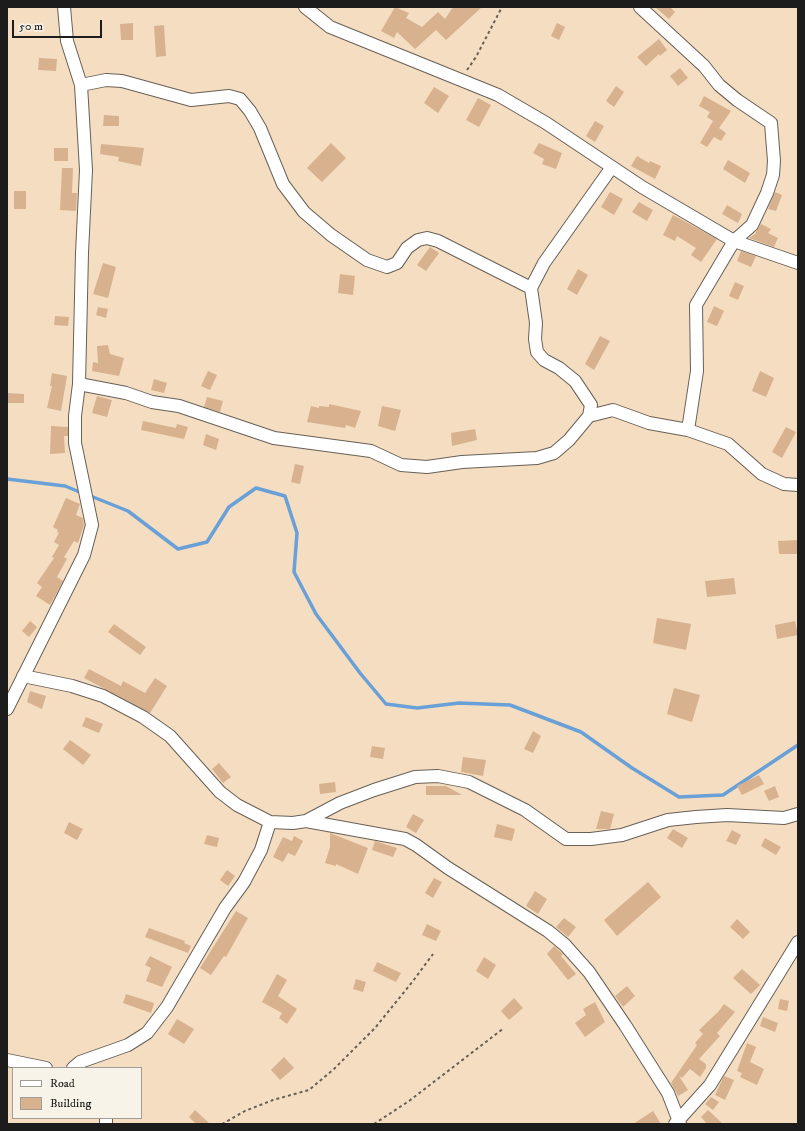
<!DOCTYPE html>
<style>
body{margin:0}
#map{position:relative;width:805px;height:1131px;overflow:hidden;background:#f4ddc1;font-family:"IM FELL DW Pica",serif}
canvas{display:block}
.frame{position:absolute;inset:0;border:8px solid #1c1c1c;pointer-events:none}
.legend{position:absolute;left:12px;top:1067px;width:130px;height:52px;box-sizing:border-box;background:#f7f3e8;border:1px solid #9f9d96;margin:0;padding:5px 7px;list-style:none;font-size:12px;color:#1c1c1c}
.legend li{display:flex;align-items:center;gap:8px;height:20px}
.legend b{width:20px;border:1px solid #9f9d96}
.scale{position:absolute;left:12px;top:20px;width:90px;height:18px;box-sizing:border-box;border:2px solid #1c1c1c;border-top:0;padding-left:5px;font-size:12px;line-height:14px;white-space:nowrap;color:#1c1c1c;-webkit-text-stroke:3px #f7f3e8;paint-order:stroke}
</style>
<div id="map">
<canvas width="805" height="1131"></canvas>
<div class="frame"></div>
<ul class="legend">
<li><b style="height:5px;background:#fff"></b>Road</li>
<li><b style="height:11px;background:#d8b28e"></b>Building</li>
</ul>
<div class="scale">50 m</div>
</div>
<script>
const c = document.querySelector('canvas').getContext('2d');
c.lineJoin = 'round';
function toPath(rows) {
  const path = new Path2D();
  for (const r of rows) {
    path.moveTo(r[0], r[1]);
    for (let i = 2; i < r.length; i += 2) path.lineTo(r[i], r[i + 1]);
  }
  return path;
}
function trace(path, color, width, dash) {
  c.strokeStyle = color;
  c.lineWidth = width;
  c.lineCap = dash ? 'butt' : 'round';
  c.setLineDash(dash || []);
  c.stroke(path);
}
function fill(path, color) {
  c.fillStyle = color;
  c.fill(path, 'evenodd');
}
const stream = toPath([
 [7,479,65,486,82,493],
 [88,495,128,511,178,549,207,542,229,507,256,488,285,496,297,533,294,572,316,614,360,673,386,704,417,708,459,703,510,705,581,732,632,768,679,797,723,795,798,745]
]);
const building = toPath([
 [395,7,409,13,406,18,422,27,438,12,445,19,453,7,482,7,446,40,436,30,415,49,397,32,394,38,381,31],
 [655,7,670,7,675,12,669,19],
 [133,23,133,40,121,40,120,24],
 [557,23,565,27,559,40,551,36],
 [164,25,166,56,156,57,154,26],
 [659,39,667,50,660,56,659,54,646,66,637,57],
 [39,58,57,59,56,71,38,70],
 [680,68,688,78,678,86,670,76],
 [616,86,624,92,614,107,606,101],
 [434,87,449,96,438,113,424,103],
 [704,96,731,111,719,128,726,133,721,141,714,137,707,147,700,143,713,121,707,117,710,112,699,106],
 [478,98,491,105,479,127,466,120],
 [104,115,119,116,119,126,103,126],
 [595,121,604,126,595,142,586,136],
 [331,143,346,158,322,182,307,168],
 [539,143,562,153,556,169,542,164,544,159,533,153],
 [101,144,144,148,141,166,118,161,119,157,100,154],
 [54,148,68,148,68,161,54,161],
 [637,156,649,163,650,161,661,166,655,179,631,166],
 [728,160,750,173,745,183,723,169],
 [62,168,73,168,72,193,77,193,76,211,60,210],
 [14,191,26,191,26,209,14,209],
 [610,192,623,199,614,215,601,207],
 [775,192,782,195,776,211,768,209],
 [639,202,653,210,647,221,632,212],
 [727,205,742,214,738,223,722,214],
 [673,215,717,239,701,262,691,255,696,248,677,236,675,241,663,235],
 [761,224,771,229,768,233,778,238,774,247,749,238,755,234],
 [430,247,439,253,426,271,417,265],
 [741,251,756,256,751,267,737,261],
 [103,263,116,267,108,298,93,294],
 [578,269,588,275,577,295,567,289],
 [340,274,355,276,353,295,338,293],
 [735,282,744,286,738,300,729,296],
 [714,306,724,311,717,326,707,322],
 [98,307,108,309,106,318,96,315],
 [55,316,69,317,68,326,54,325],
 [600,336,610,341,594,370,585,364],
 [108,345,110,354,124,358,119,376,92,371,93,362,98,363,97,346],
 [208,371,217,375,210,390,201,386],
 [760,371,774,378,766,397,752,391],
 [52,373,67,376,61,411,47,408,52,386,50,386],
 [154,379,167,383,164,393,151,390],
 [7,393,24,394,24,403,7,403],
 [97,396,112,400,107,417,92,413],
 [207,397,223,401,220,412,204,407],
 [329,404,361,411,355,428,346,425,345,428,307,422,311,406,319,408,319,406,329,407],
 [382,406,401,410,395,431,378,426],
 [143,421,176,428,177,424,188,427,184,439,141,430],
 [51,426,68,427,68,436,64,436,65,453,50,454],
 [786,427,796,432,782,458,772,452],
 [475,429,477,440,452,446,451,433],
 [206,434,219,439,216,450,203,445],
 [295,464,304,466,300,484,291,482],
 [66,498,80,504,76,515,83,518,84,525,78,543,74,541,64,557,67,559,57,577,63,581,50,605,36,596,42,587,37,583,54,558,52,557,59,545,54,542,59,533,57,532,58,530,53,527],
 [798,540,798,554,779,554,778,541],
 [734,578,736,594,707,597,705,581],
 [657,618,691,624,686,650,653,643],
 [30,621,37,627,29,637,22,631],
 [795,621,798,635,777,639,775,625],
 [114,624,146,647,140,655,108,632],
 [89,669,121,686,123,681,145,693,155,678,167,686,150,713,84,678],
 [674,688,700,695,692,722,667,714],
 [30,691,46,696,42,709,27,702],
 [86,717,103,724,99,733,82,726],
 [533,731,541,736,533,753,524,749],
 [70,740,91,755,83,765,63,749],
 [372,746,385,748,383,759,370,757],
 [463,757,486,760,483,776,461,772],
 [219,763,231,777,223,783,212,769],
 [759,775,764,784,742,795,737,786],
 [335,782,336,792,320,794,319,784],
 [426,786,446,786,462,795,426,795],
 [775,786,779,797,769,801,764,791],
 [601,811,614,814,610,829,596,829],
 [413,814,424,820,416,833,406,827],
 [69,822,83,829,77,840,64,833],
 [497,824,515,829,512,841,494,837],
 [673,829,688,838,682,848,667,838],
 [732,830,741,835,736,845,726,841],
 [330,833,368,848,358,874,336,864,336,866,325,863,330,847],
 [207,835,219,838,217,847,204,844],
 [294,836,303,841,295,856,288,853,283,862,273,857,283,837,292,841],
 [765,838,781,847,776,855,761,846],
 [375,841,397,848,393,857,372,850],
 [227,870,235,876,228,886,220,880],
 [434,878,442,882,433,898,425,893],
 [648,882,661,897,617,936,604,920],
 [535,891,547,899,538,914,526,906],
 [236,911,248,918,226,957,224,956,211,975,200,968],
 [564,918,576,927,568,937,556,927],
 [737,919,750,932,743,939,730,927],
 [427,924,441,931,436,941,422,935],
 [149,928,185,941,184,943,191,946,188,953,145,937],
 [554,946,563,954,561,956,576,974,568,980,547,954],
 [150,956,172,967,162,987,146,981,151,968,145,965],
 [484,957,496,965,488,979,476,971],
 [377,962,401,973,396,982,373,971],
 [742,969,760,985,751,994,733,978],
 [277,974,287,980,278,996,297,1009,287,1024,279,1018,282,1013,262,1002],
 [356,979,366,982,363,992,353,989],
 [627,986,635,996,623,1007,615,996],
 [126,994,154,1003,151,1013,123,1003],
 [514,998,523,1008,509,1020,501,1011],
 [780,999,789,1001,787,1011,778,1009],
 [595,1002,605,1022,585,1037,575,1023,586,1015,583,1009],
 [724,1004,735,1012,717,1033,720,1036,699,1059,706,1064,706,1068,700,1077,690,1069,682,1078,679,1076,688,1090,678,1096,671,1083,697,1045,695,1043,703,1034,699,1030,718,1012],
 [763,1017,778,1023,775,1032,760,1026],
 [177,1019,194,1029,184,1044,168,1034],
 [747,1043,756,1047,750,1062,764,1069,757,1085,740,1077,742,1073,737,1071],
 [284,1057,294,1068,280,1080,271,1070],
 [724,1076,734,1080,725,1100,715,1095],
 [711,1097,719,1102,713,1110,705,1104],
 [195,1110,210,1124,196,1124,189,1117],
 [708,1110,723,1124,707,1124,701,1117],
 [653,1111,661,1124,633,1124]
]);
const path = toPath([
 [467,70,476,57,502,7],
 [179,1124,184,1124],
 [222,1124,245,1111,273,1100,309,1090,334,1069,375,1028,413,981,433,954],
 [374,1124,409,1101,504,1028]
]);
const minor = toPath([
 [305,7,330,27,498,95,546,123,642,187,734,241,798,263],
 [640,7,704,66,719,85,737,100,771,123,774,161,773,175,767,193,752,225,734,241,696,305,697,371,688,430],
 [81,85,106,80,122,81,191,100,229,96,240,99,250,111,260,128,283,184,304,212,331,235,367,260,387,267,397,263,407,248,418,240,427,238,438,241,531,288],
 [79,384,126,393,152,402,179,406,274,438,371,451,401,465,427,467,462,462,537,458,554,453,569,440,589,416,591,405,575,381,559,368,544,360,537,352,535,339,536,323,531,288,544,263,612,167],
 [589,416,613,410,649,423,688,430,728,444,762,474,784,484,798,485],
 [23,676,72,686,103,696,143,717,170,736,220,792,237,805,270,822,293,823,306,821,340,803,374,790,415,777,438,776,469,782,525,810,566,839,591,839,622,835,668,820,696,817,727,815,784,818,798,814],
 [7,709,84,555,92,525,75,443,75,416,79,384,82,253,86,170,81,85,67,41,64,7],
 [306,821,405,839,416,845,448,868,548,931,565,945,589,972,625,1025,668,1093,680,1124],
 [7,1060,46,1068],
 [73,1068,80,1062,128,1045,147,1033,167,1007,225,908,244,882,261,850,270,822],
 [106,1124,106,1118],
 [675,1124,710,1085,798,942]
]);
trace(stream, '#69a0d7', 3.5);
fill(building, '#d8b28e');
trace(minor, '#686056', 14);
trace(path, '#686056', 2, [3, 3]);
trace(minor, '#fff', 12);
</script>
